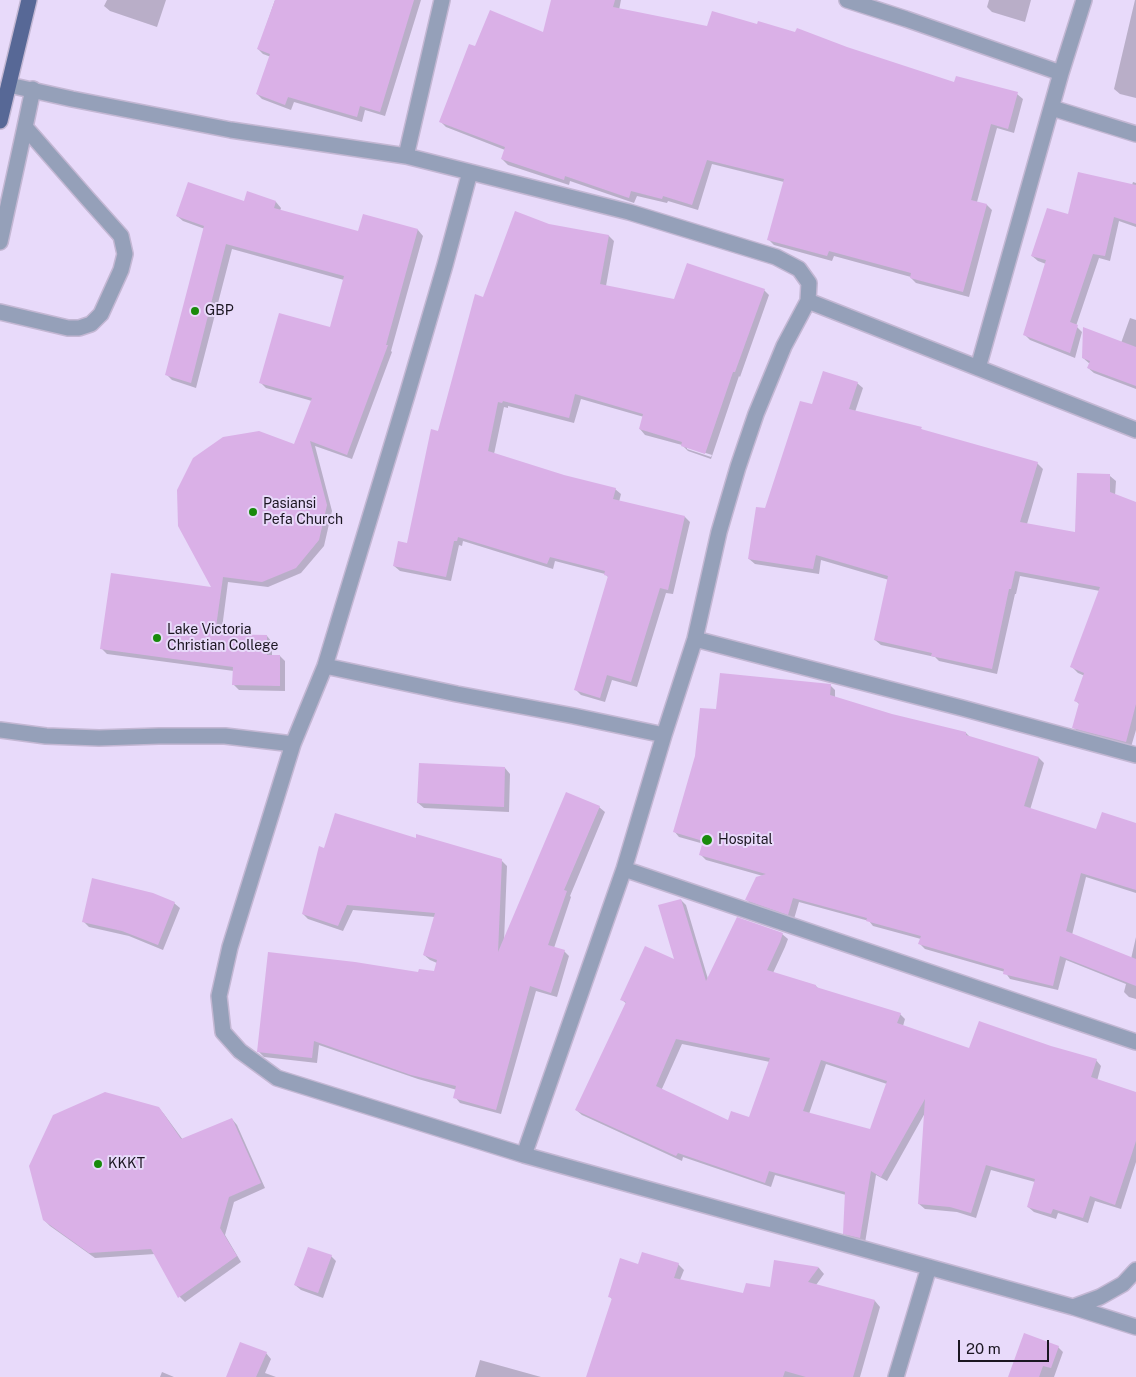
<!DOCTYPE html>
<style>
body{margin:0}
#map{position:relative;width:1136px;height:1377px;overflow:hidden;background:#e8dafa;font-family:"Public Sans",sans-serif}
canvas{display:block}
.scale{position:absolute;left:958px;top:1340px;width:91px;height:22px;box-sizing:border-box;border:2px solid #1b1621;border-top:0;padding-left:6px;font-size:15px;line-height:18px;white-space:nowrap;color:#1b1621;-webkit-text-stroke:4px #e8dafa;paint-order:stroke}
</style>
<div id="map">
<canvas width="1136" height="1377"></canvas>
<div class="scale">20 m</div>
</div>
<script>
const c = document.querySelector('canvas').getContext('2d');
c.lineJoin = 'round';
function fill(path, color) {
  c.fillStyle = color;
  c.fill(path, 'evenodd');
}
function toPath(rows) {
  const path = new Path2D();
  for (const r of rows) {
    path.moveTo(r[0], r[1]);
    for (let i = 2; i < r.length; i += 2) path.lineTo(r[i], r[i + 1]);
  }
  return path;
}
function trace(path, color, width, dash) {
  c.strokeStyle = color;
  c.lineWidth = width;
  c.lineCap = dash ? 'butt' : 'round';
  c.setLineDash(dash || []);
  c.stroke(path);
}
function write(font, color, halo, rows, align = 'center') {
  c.font = font + ' "Public Sans",sans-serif';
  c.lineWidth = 4;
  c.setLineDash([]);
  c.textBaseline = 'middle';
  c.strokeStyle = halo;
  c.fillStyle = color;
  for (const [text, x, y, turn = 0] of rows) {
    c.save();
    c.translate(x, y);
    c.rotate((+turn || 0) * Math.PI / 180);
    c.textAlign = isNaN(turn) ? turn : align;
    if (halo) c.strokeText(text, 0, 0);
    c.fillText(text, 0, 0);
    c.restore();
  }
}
const shadow = toPath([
 [107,0,166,0,157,27,110,11,104,6],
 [275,0,421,0,385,116,365,110,362,122,294,102,291,110,262,99,257,94,271,57,263,54,258,49],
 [552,0,621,0,619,10,708,27,847,48,955,84,1017,94,1023,99,1014,133,997,128,977,202,987,205,992,210,969,297,916,283,911,278,911,277,834,256,832,261,774,245,769,240,784,182,712,164,698,210,668,201,667,203,637,196,634,203,570,181,569,185,508,165,502,159,505,150,446,127,441,122,476,47,544,33],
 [989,0,1031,0,1025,22,992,12,987,7],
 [1135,0,1136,0,1136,98,1120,94,1114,89],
 [1133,182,1136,183,1136,227,1119,221,1110,261,1099,258,1076,326,1082,332,1075,358,1030,340,1024,334,1046,264,1038,261,1032,256,1069,215,1132,185],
 [276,202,281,208,280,211,359,233,418,230,423,236,391,351,392,352,352,459,315,446,332,511,324,546,301,573,268,587,228,582,221,636,267,636,272,642,272,656,280,656,285,661,285,691,239,690,233,684,234,671,107,654,102,649,213,588,295,446,312,401,266,388,260,382,330,329,344,280,232,249,196,388,172,380,167,375,205,229,183,221,177,216,245,203],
 [549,225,609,236,614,241,606,286,675,301,764,290,769,295,740,377,739,376,711,459,688,451,682,445,645,435,640,429,644,417,581,399,574,423,508,406,508,408,504,407,494,454,564,476,615,489,621,494,619,502,685,517,690,522,673,594,666,593,637,687,612,680,605,702,581,695,576,690,609,578,605,574,555,561,553,569,463,541,462,546,459,545,451,581,400,571,394,566,408,545,438,432,483,298],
 [687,447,712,455,711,457,687,449],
 [1130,318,1136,320,1136,389,1094,373,1088,368,1090,364,1083,358,1121,343],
 [857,383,863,388,855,412,921,429,924,431,1037,463,1043,469,1027,524,1076,533,1110,476,1116,481,1115,496,1136,503,1136,730,1131,747,1080,734,1074,728,1080,705,1075,700,1085,676,1078,673,1072,667,1100,591,1020,576,1016,594,1015,594,997,674,939,661,935,657,881,645,875,640,889,580,821,560,819,574,755,564,749,559,766,510,812,406],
 [830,685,835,690,835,698,892,715,966,733,971,738,1039,758,1044,763,1030,810,1097,831,1136,825,1136,893,1086,877,1072,935,1131,959,1136,937,1136,999,1129,997,1124,992,1126,984,1066,960,1058,990,1010,979,1005,972,925,949,920,944,921,939,873,926,869,921,799,902,794,919,752,905,747,900,763,876,706,860,701,855,704,844,679,837,674,831,717,710],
 [505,768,510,774,509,812,424,808,418,803],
 [599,807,605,812,570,896,571,897,554,948,564,951,569,956,557,997,536,991,501,1114,460,1103,455,1097,457,1090,418,1079,319,1045,317,1063,264,1057,258,1051,419,974,435,972,437,963,430,960,424,955,435,917,353,910,343,931,308,919,303,914,325,849,417,840,501,860,507,866,504,942],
 [681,900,686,905,708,979,782,934,788,939,785,947,773,973,816,986,819,989,900,1014,905,1019,903,1026,970,1050,1050,1048,1096,1060,1101,1066,1097,1081,1136,1093,1136,1162,1121,1209,1095,1201,1088,1223,1058,1213,1056,1219,1034,1212,1028,1207,1035,1182,991,1170,976,1218,957,1212,925,1209,919,1204,925,1113,887,1181,876,1175,865,1243,850,1239,844,1233,846,1195,775,1175,771,1187,683,1157,682,1161,582,1115,576,1110,627,1004,622,1000,676,961],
 [682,1044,770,1062,750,1118,728,1121,661,1091],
 [826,1064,887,1084,871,1131,809,1114],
 [174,903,180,908,163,950,129,936,89,927,83,921],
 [159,1108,164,1114,183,1140,232,1119,237,1125,265,1188,234,1202,225,1235,241,1262,185,1302,180,1297,155,1254,95,1258,50,1226,44,1220],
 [331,1256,336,1261,323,1298,301,1290,295,1285],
 [775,1261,819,1268,824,1274,816,1285,875,1301,880,1307,860,1377,587,1377,613,1300,610,1297,639,1265,678,1264,684,1270,680,1280,744,1294,771,1288],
 [1058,1347,1063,1352,1054,1377,1010,1377],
 [266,1353,271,1359,265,1373,276,1377,227,1377],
 [480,1360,541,1377,475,1377],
 [162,1372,174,1377,160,1377]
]);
const building = toPath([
 [275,0,414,0,380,112,360,106,357,117,288,97,285,105,256,94,270,54,257,49],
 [551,0,615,0,613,7,707,26,712,11,757,24,758,21,795,32,797,28,847,47,954,82,956,76,1018,92,1008,129,991,124,971,200,987,204,963,292,910,278,911,273,829,251,827,256,767,240,784,179,707,160,692,205,663,196,662,199,631,191,629,198,565,176,564,180,501,159,505,147,439,122,469,44,475,46,490,10,543,32],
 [1078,172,1136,185,1136,224,1114,217,1105,256,1093,254,1070,322,1078,325,1070,353,1023,335,1046,260,1031,256,1047,208,1068,214],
 [188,182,244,201,247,191,276,201,274,208,358,231,363,214,418,229,386,345,388,345,347,455,310,441,327,505,319,540,296,568,262,582,223,577,215,634,267,635,267,655,280,655,280,686,232,685,233,667,100,649,111,573,211,587,178,526,177,490,193,458,223,437,259,431,294,444,312,398,259,383,279,313,330,327,344,276,226,244,191,383,165,375,204,226,176,216],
 [515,211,549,224,609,235,600,284,674,299,687,263,765,289,735,372,733,372,705,454,681,446,682,442,639,429,643,414,575,394,569,418,503,401,502,403,498,402,488,451,564,475,616,488,613,499,685,516,668,590,660,588,631,682,607,675,600,698,574,690,608,576,604,575,605,571,550,557,547,564,458,537,457,541,454,541,446,577,393,566,398,541,407,543,431,429,438,431,475,294,483,297],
 [1083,327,1136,347,1136,386,1087,368,1090,361,1082,358],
 [823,371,858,382,849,409,922,427,921,429,1038,462,1020,522,1075,532,1077,473,1110,474,1110,492,1136,502,1136,704,1126,742,1072,728,1079,703,1074,701,1084,673,1070,667,1100,587,1015,571,1011,589,1009,589,992,669,931,656,932,653,874,640,888,576,816,555,813,569,748,559,756,507,765,508,800,401,812,404],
 [720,673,831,684,830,695,892,714,966,732,966,735,1039,757,1024,806,1096,829,1102,812,1136,823,1136,890,1081,873,1066,931,1136,959,1136,986,1060,956,1053,986,1003,974,1004,969,918,944,921,936,866,921,867,918,793,898,788,915,745,900,756,877,766,874,699,855,703,841,673,832,695,756,700,708,716,709],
 [419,763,505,767,504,807,417,803],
 [566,792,600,806,564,890,567,891,548,945,565,950,551,993,530,986,496,1110,453,1098,456,1086,411,1075,314,1041,312,1058,257,1052,268,952,355,962,418,972,419,969,434,971,437,960,423,955,435,913,347,905,338,926,302,914,319,846,324,848,335,813,416,838,416,834,502,859,498,952],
 [92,878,153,893,175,902,158,945,122,931,82,922],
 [681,899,706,981,737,917,783,933,780,942,767,970,816,985,816,987,901,1013,897,1023,969,1048,979,1021,1051,1046,1097,1059,1091,1077,1136,1092,1136,1141,1115,1205,1090,1196,1083,1218,1053,1209,1051,1214,1027,1207,1035,1179,986,1165,971,1213,950,1207,918,1204,925,1099,881,1177,871,1171,860,1238,843,1234,845,1192,769,1171,765,1183,678,1153,676,1156,575,1110,626,1002,620,1000,645,946,674,959,658,905],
 [676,1039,770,1058,749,1117,731,1111,728,1120,656,1086],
 [821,1060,887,1081,870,1129,803,1111],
 [105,1092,159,1107,181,1139,232,1118,261,1183,229,1197,220,1228,237,1256,178,1298,151,1249,89,1253,43,1220,29,1166,53,1115],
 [308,1247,332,1255,318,1293,294,1285],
 [642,1252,679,1263,674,1278,743,1293,746,1283,770,1287,774,1260,819,1267,808,1282,875,1300,853,1377,806,1377,785,1371,783,1377,586,1377,612,1298,608,1297,620,1258,638,1264],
 [1024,1333,1059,1346,1051,1368,1043,1366,1039,1377,1008,1377],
 [240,1342,267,1352,256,1377,226,1377]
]);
const minor = toPath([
 [847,0,906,19,1061,73],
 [9,85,72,99,231,130,406,156,470,172,629,212,776,257,799,269,809,283,808,301,784,346,756,414,738,467,719,532,695,639,664,735,624,869,524,1155],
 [1052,108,1136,134],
 [406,156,442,0],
 [470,172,445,265,407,395,325,666,293,744,230,947,219,996,223,1032,240,1051,277,1078,524,1155,1073,1307,1136,1327],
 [0,242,25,127,33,89],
 [808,301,1136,430],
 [0,312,68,328,79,328,91,324,101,314,121,270,125,254,121,236,88,199,25,127],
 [978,368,1061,73,1084,0],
 [695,639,962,708,1136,755],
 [325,666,457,694,574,716,664,735],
 [0,730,46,736,99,738,159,736,225,736,293,744],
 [624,869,1136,1042],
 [1073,1307,1100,1297,1123,1284,1136,1270],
 [896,1377,929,1267]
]);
const major = toPath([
 [0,121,29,0]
]);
const markers = [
 [195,311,5,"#188a0b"],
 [253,512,5,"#188a0b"],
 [157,638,5,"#188a0b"],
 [707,840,6,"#188a0b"],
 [98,1164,5,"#188a0b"]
];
const poiNames = [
 ["GBP",205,311],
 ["Pasiansi",263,504],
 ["Pefa Church",263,520],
 ["Lake Victoria",167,630],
 ["Christian College",167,646],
 ["Hospital",718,840],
 ["KKKT",108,1164]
];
fill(shadow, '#0003');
fill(building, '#dab0e7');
trace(minor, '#c3b7d3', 18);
trace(major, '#c3b7d3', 18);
trace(minor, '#95a0b9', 15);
trace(major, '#576896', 15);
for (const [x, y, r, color] of markers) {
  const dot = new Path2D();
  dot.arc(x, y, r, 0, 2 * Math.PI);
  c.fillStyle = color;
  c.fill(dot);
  trace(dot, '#e8dafa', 2);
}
write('14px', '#1b1621', '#e8dafa', poiNames, 'left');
</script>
